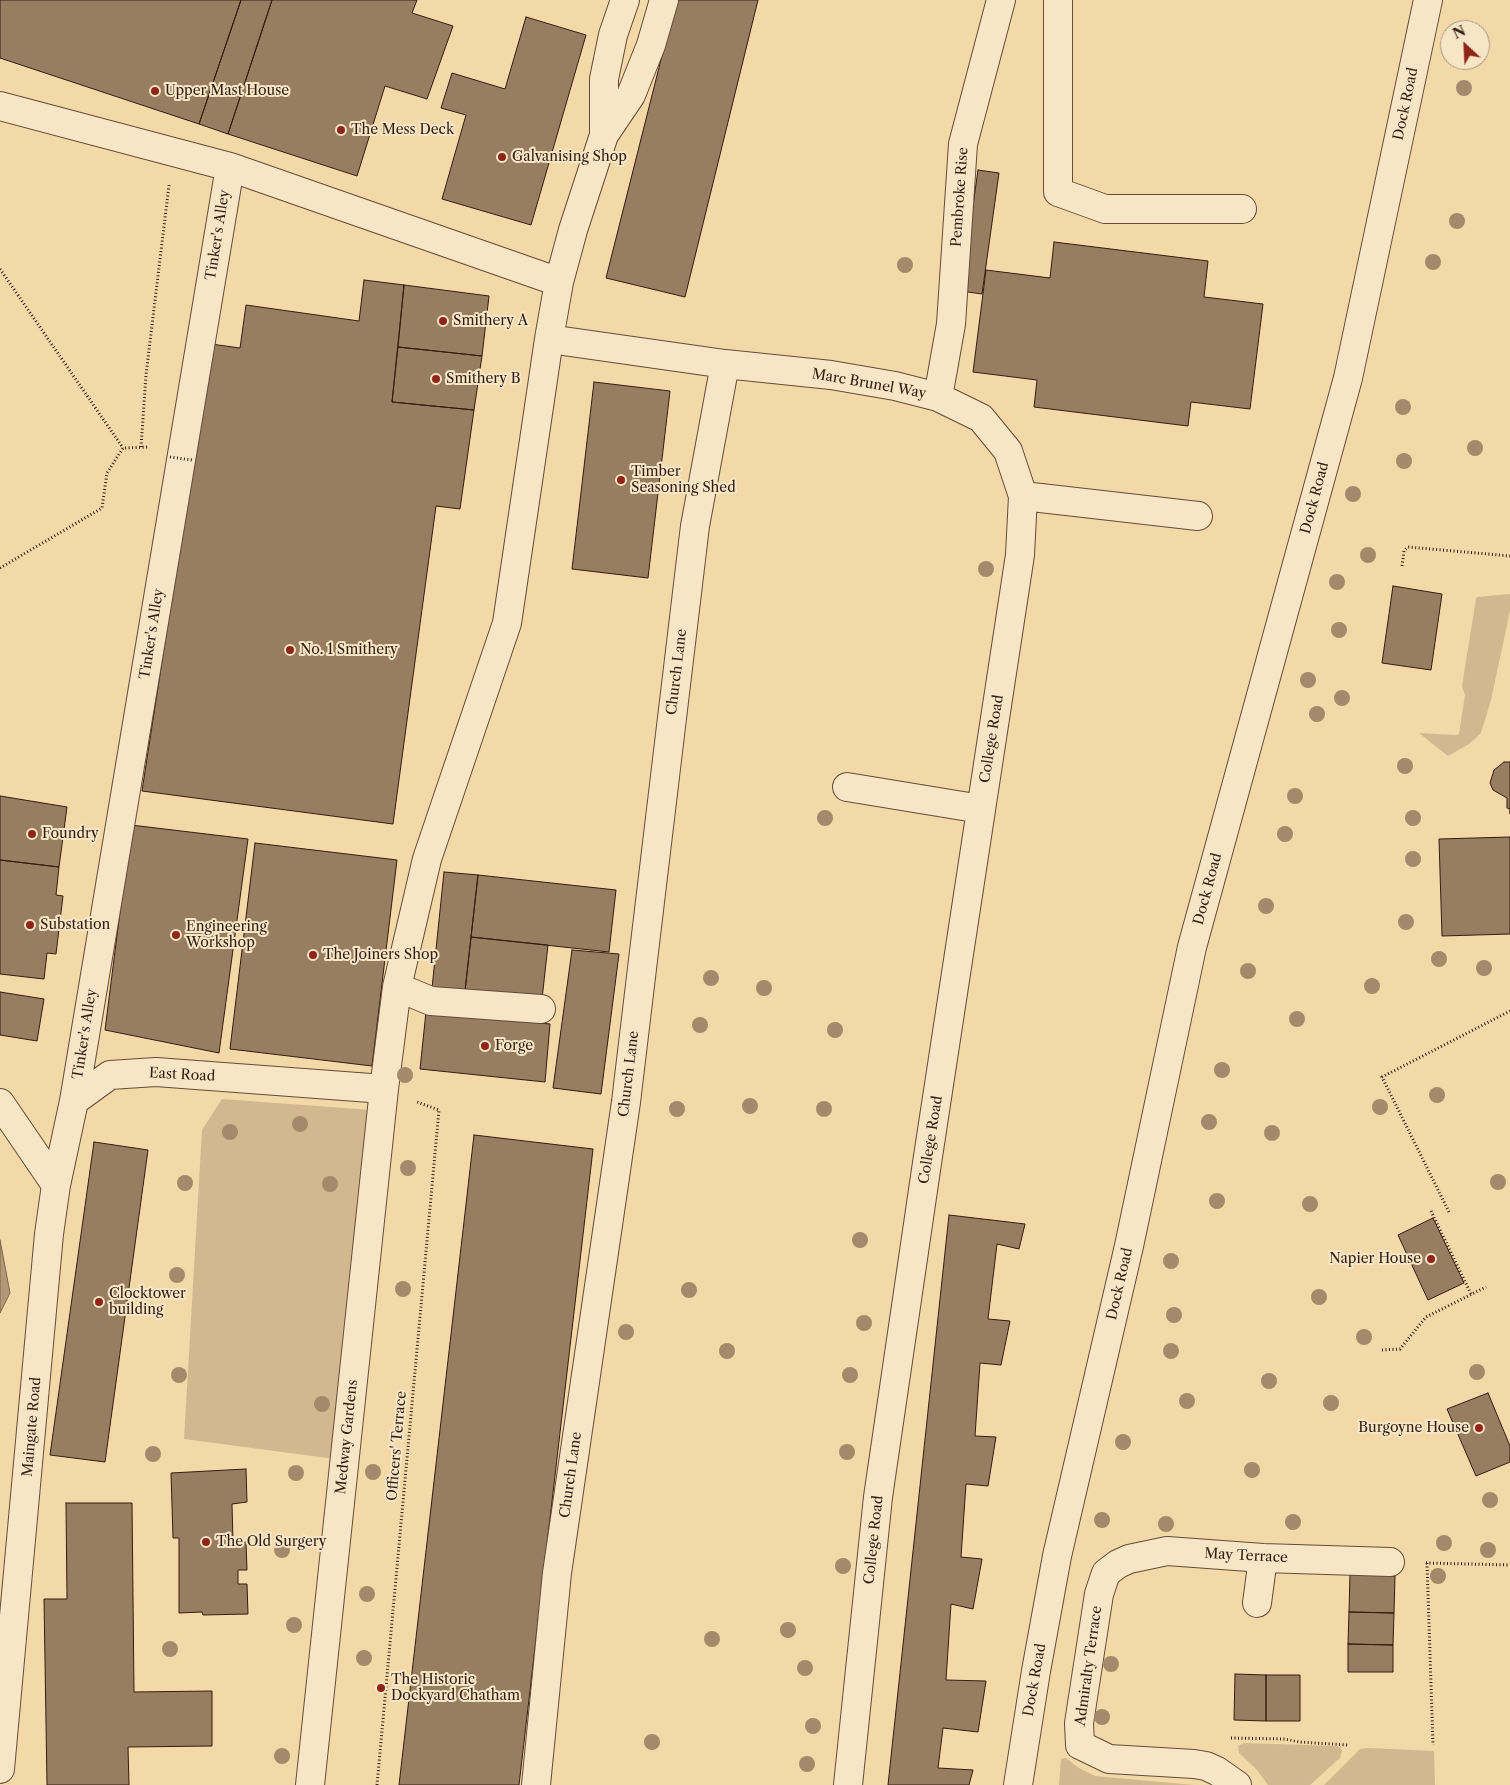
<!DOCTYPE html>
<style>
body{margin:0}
#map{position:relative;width:1510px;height:1785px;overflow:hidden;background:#f3d8a8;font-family:"Libre Caslon Text",serif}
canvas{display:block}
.north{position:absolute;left:1440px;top:20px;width:50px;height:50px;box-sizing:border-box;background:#f7e6c6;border:1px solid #a9957e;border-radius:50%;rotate:335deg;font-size:14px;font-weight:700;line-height:20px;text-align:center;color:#341c13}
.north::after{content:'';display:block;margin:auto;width:18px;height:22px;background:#8f2418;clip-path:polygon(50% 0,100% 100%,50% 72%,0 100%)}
</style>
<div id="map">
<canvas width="1510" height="1785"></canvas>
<div class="north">N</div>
</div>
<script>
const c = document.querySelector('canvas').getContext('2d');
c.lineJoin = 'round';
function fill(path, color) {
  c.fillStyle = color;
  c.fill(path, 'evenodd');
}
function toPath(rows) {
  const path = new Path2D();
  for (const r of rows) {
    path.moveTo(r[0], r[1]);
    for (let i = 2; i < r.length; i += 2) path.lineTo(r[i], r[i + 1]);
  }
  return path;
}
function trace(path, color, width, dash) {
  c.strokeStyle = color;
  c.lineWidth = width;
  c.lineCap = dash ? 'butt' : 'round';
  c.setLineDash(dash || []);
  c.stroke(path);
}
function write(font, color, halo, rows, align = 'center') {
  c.font = font + ' "Libre Caslon Text",serif';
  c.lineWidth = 4;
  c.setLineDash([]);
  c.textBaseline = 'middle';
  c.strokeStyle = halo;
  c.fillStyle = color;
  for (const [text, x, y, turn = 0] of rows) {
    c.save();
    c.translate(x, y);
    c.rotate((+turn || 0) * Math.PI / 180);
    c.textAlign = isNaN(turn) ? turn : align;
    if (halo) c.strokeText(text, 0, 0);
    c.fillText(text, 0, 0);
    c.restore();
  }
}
const green = toPath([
 [1510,594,1510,611,1491,700,1481,733,1469,744,1448,756,1419,733,1455,735,1459,734,1465,695,1462,686,1476,599,1477,597],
 [222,1099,372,1110,335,1459,184,1439,202,1130],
 [1244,1743,1337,1746,1341,1748,1342,1751,1340,1758,1310,1785,1268,1785,1257,1770,1239,1753,1238,1746],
 [1369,1748,1434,1751,1435,1785,1324,1785,1360,1749],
 [1066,1758,1079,1768,1095,1776,1194,1785,1059,1785,1061,1759]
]);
const water = toPath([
 [0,1240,10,1293,0,1313,0,1240]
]);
const building = toPath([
 [0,0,241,0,199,124,0,58,0,0],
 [241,0,272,0,228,134,199,124,241,0],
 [272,0,417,0,412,13,453,26,427,99,385,86,357,176,228,134,272,0],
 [676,0,758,0,685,297,606,278,676,0],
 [526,17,586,35,531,225,442,199,466,115,441,108,452,73,505,89,526,17],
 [978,170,999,173,982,294,961,291,978,170],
 [1054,242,1208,261,1204,297,1263,304,1250,409,1191,402,1188,426,1034,407,1037,380,973,372,986,270,1050,278,1054,242],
 [364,280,404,285,392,402,474,410,460,509,436,506,393,824,142,791,211,344,240,348,246,305,359,321,364,280],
 [404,285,489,296,482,356,398,347,404,285],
 [398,347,482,356,474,410,392,402,398,347],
 [594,382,670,391,648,578,572,569,594,382],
 [1393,586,1442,594,1431,670,1382,663,1393,586],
 [1504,762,1510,762,1510,814,1510,809,1507,808,1507,798,1493,790,1490,783,1494,770,1504,762],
 [0,796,67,807,59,867,0,860,0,796],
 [131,825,248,839,219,1053,105,1030,131,825],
 [1510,837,1510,934,1442,936,1439,839,1510,837],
 [255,843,397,860,372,1066,230,1049,255,843],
 [0,860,59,867,56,895,63,896,56,954,47,953,44,979,0,974,0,860],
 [444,872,478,875,465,991,432,988,444,872],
 [478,875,616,890,609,952,471,937,478,875],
 [471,937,548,945,542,999,465,991,471,937],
 [572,950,619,954,601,1094,553,1088,572,950],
 [0,992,44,999,37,1041,0,1035,0,992],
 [426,1012,550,1024,545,1082,420,1069,426,1012],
 [474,1135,593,1149,519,1785,399,1785,474,1135],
 [94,1142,148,1150,105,1462,50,1455,94,1142],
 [949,1215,1025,1224,1019,1249,997,1244,988,1319,1010,1321,1001,1365,980,1363,975,1436,996,1437,988,1486,966,1484,961,1557,982,1559,973,1609,951,1604,946,1680,986,1681,978,1732,943,1728,938,1768,973,1770,969,1785,888,1785,949,1215],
 [1433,1218,1464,1283,1428,1300,1398,1235,1433,1218],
 [1488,1393,1510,1446,1510,1462,1476,1476,1447,1409,1488,1393],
 [246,1469,247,1502,232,1504,233,1542,246,1542,247,1570,238,1570,238,1584,247,1584,248,1614,203,1615,202,1612,179,1613,179,1538,173,1538,171,1473,246,1469],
 [66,1503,132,1503,134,1692,212,1691,212,1746,128,1747,129,1785,47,1785,44,1599,67,1599,66,1503],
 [1350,1574,1395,1576,1394,1613,1349,1612,1350,1574],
 [1349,1612,1394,1613,1393,1645,1348,1644,1349,1612],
 [1348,1644,1393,1645,1393,1672,1348,1672,1348,1644],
 [1235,1674,1266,1675,1266,1721,1234,1720,1235,1674],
 [1266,1675,1300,1675,1300,1721,1266,1721,1266,1675]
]);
const path = toPath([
 [0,269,123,448],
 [141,447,146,375,169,185],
 [1402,566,1404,551,1408,547,1510,556],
 [0,568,102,508,107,473,123,448,149,447],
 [1431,1211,1471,1294],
 [1449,1212,1382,1077,1510,1011],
 [1382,1350,1400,1349,1426,1317,1486,1287],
 [1426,1563,1510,1565],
 [1427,1563,1433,1745],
 [1231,1738,1285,1739,1299,1742,1348,1745],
 [377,1785,439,1110,417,1102]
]);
const minor = toPath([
 [1058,0,1058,192,1105,209,1242,209],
 [0,106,230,167,559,282],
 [604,135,604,79,613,35,625,0],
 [549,339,725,364,831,375,895,386,938,397,981,418,1008,451,1023,496,1198,516],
 [938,397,951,324,963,144,1001,0],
 [847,787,981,809],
 [397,987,431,1001,541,1009],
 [74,1101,230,167],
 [0,1103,56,1185,49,1234,0,1769],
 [56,1185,74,1101,110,1075,156,1072,384,1089],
 [1257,1603,1263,1558],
 [310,1785,384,1089,397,987,427,859,507,623,549,339,559,282,573,230,604,135,631,95,651,45,664,0],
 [536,1785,557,1573,626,1102,695,526,725,364],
 [848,1785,878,1497,927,1163,1020,555,1023,496],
 [1018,1785,1036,1671,1057,1556,1129,1246,1192,947,1348,378,1428,0],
 [1237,1785,1217,1771,1206,1766,1194,1764,1109,1759,1080,1745,1079,1723,1099,1594,1106,1573,1118,1564,1129,1559,1167,1551,1263,1558,1390,1562]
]);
const pathBridge = toPath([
 [170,457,192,460]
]);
const trees = [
 [1464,88],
 [1457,221],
 [1433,262],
 [905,265],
 [1403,407],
 [1475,448],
 [1404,461],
 [1353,494],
 [1368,555],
 [986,569],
 [1337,582],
 [1339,630],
 [1308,680],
 [1342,698],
 [1317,714],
 [1405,766],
 [1295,796],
 [825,818],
 [1413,818],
 [1285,834],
 [1413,859],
 [1266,906],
 [1406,922],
 [1439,959],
 [1484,968],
 [1248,971],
 [711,978],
 [1372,986],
 [764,988],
 [1297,1019],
 [700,1025],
 [835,1030],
 [1222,1070],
 [405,1075],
 [1437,1095],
 [750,1106],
 [1380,1107],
 [677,1109],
 [824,1109],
 [1209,1122],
 [300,1124],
 [230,1132],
 [1272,1133],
 [408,1168],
 [1498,1182],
 [185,1183],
 [330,1184],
 [1217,1201],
 [1310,1204],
 [860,1240],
 [1171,1261],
 [177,1275],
 [403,1289],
 [689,1290],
 [1319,1297],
 [1174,1315],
 [864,1323],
 [626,1332],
 [1364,1337],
 [727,1351],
 [1171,1351],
 [1477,1372],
 [179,1375],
 [850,1375],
 [1269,1381],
 [1187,1401],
 [1331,1403],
 [322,1404],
 [1123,1442],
 [847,1452],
 [153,1454],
 [1252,1470],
 [373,1472],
 [296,1473],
 [1490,1500],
 [1102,1520],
 [1293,1522],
 [1166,1524],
 [1444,1543],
 [282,1550],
 [1488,1550],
 [843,1566],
 [1438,1576],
 [367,1594],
 [294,1625],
 [788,1630],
 [712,1639],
 [170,1649],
 [364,1658],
 [1111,1664],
 [805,1668],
 [1102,1717],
 [813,1726],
 [652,1742],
 [282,1756],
 [807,1764]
];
const markers = [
 [155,91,5,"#8f2418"],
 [341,130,5,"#8f2418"],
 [502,157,5,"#8f2418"],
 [443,321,5,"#8f2418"],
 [436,379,5,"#8f2418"],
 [621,480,5,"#8f2418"],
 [290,650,5,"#8f2418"],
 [32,834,5,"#8f2418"],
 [30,925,5,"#8f2418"],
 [176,935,5,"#8f2418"],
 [313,955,5,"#8f2418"],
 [485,1046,5,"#8f2418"],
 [1431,1259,5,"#8f2418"],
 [99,1302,5,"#8f2418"],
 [1479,1428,5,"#8f2418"],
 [206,1542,5,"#8f2418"],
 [381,1688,5,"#8f2418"]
];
const poiNames = [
 ["Upper Mast House",165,91],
 ["The Mess Deck",351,130],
 ["Galvanising Shop",512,157],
 ["Smithery A",453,321],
 ["Smithery B",446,379],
 ["Timber",631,472],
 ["Seasoning Shed",631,488],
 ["No. 1 Smithery",300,650],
 ["Foundry",42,834],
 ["Substation",40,925],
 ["Engineering",186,927],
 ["Workshop",186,943],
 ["The Joiners Shop",323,955],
 ["Forge",495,1046],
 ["Napier House",1421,1259,"right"],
 ["Clocktower",109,1294],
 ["building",109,1310],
 ["Burgoyne House",1469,1428,"right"],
 ["The Old Surgery",216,1542],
 ["The Historic",391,1680],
 ["Dockyard Chatham",391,1696]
];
const streetNames = [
 ["Dock Road",1406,104,-78],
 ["Pembroke Rise",960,197,-86],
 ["Tinker's Alley",218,235,-81],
 ["Marc Brunel Way",869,384,10],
 ["Dock Road",1315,498,-75],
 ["Tinker's Alley",152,634,-81],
 ["Church Lane",677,672,-83],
 ["College Road",992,739,-81],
 ["Dock Road",1208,889,-75],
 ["Tinker's Alley",85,1034,-81],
 ["Church Lane",629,1074,-83],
 ["East Road",182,1075,3],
 ["College Road",931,1140,-81],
 ["Dock Road",1120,1284,-77],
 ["Maingate Road",32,1427,-85],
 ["Medway Gardens",347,1437,-84],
 ["Officers' Terrace",397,1446,-85],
 ["Church Lane",571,1475,-82],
 ["College Road",874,1540,-84],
 ["May Terrace",1246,1556,3],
 ["Admiralty Terrace",1089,1666,-82],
 ["Dock Road",1035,1680,-80]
];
fill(green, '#d3b88f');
fill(water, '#b29875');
trace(water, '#80664e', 1);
fill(building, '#977e60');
trace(building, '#341c13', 1);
trace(minor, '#644b38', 30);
trace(path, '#341c13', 3, [1, 2.5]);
trace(minor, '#f7e6c6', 28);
trace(pathBridge, '#341c13', 3, [1, 2.5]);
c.fillStyle = '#a48a6a';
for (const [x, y] of trees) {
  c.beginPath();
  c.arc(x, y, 8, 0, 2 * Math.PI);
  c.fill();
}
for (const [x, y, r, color] of markers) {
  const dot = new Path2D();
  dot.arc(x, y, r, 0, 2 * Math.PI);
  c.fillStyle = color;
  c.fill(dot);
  trace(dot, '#f7e6c6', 2);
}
write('14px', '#341c13', '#f7e6c6', poiNames, 'left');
write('14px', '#341c13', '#f7e6c6', streetNames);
</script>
